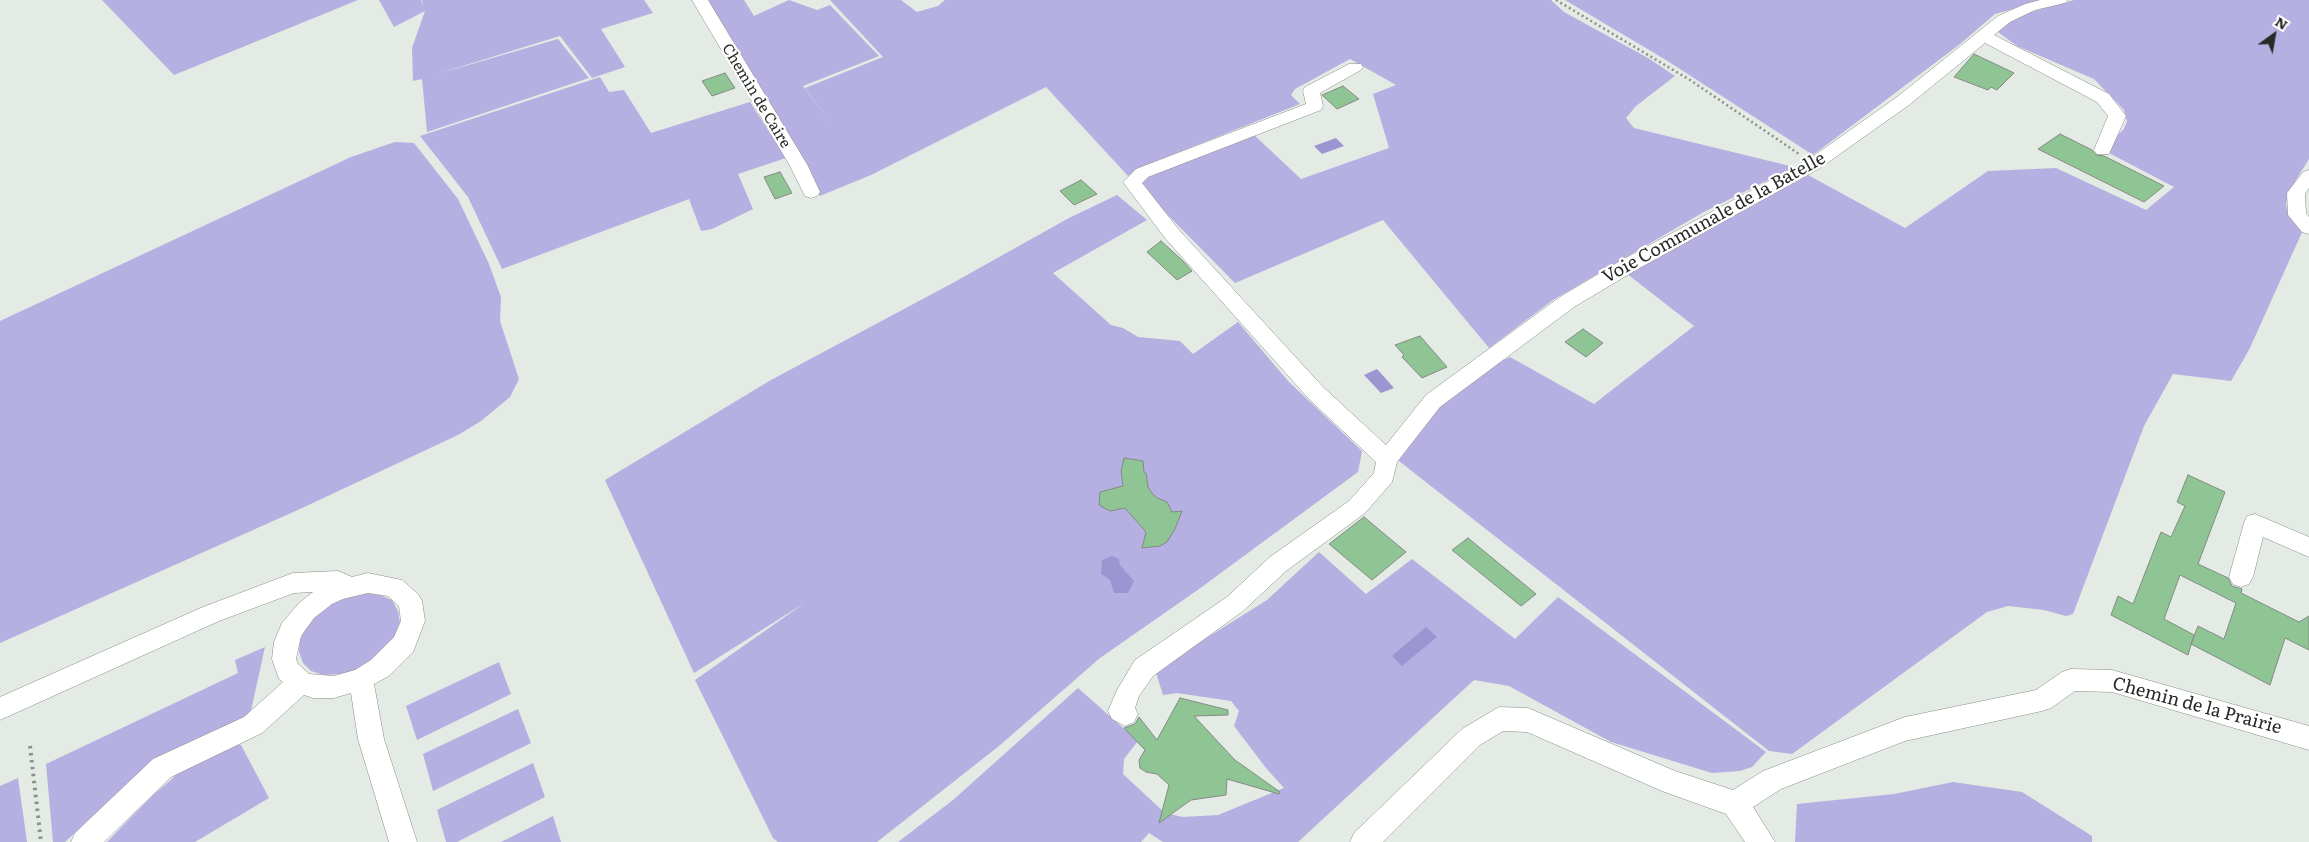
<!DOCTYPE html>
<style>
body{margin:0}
#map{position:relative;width:2309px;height:842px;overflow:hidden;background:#e3ebe4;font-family:Literata,serif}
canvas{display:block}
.north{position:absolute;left:2249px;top:10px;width:50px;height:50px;-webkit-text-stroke:4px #fff;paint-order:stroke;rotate:32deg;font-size:14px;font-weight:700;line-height:20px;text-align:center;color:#272a27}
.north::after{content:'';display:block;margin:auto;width:18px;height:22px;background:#272a27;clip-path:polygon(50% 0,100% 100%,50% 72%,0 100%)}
</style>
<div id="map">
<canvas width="2309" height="842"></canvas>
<div class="north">N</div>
</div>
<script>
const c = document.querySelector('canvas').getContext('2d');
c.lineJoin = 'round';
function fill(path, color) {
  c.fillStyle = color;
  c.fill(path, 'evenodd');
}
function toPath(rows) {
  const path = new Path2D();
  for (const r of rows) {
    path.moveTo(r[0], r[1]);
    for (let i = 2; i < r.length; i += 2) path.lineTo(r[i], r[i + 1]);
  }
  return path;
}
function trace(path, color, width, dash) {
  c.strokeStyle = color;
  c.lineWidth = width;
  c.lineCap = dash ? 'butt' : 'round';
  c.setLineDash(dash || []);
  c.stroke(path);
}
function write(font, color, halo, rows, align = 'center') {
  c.font = font + ' Literata,serif';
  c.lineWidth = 4.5;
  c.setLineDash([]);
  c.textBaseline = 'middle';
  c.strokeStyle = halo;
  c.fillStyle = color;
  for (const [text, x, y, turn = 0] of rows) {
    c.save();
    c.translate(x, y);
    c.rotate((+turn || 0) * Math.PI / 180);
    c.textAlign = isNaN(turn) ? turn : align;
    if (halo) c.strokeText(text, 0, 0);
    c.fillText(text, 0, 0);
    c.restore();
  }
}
const green = toPath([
 [102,0,358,0,174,75],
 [379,0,421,0,423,6,422,0,644,0,653,13,601,29,625,67,592,78,560,36,437,74,558,39,589,78,427,132,422,79,413,81,412,48,425,11,394,27],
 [706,0,744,0,754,16,789,0,817,10,830,5,879,56,803,86,834,127,805,88,883,57,830,0,901,0,917,12,938,6,945,0,1551,0,1564,12,1648,58,1675,76,1636,106,1626,118,1634,128,1794,167,1702,213,1623,259,1553,300,1489,348,1383,220,1235,283,1159,206,1141,181,1152,172,1253,134,1301,179,1389,148,1373,94,1396,85,1350,59,1295,89,1291,95,1300,104,1139,168,1128,176,1046,87,871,175,820,196,808,171],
 [1565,0,2045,0,1995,14,1960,44,1813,155,1666,60],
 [2074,0,2309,0,2309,159,2288,193,2286,205,2289,215,2303,230,2249,350,2231,381,2173,374,2144,426,2073,614,2066,616,2044,610,2008,606,1987,612,1792,754,1769,751,1399,461,1401,449,1437,406,1495,364,1510,357,1594,404,1694,326,1626,273,1771,192,1808,175,1905,228,1988,171,2056,168,2146,210,2174,187,2107,152,2111,141,2124,129,2127,121,2124,110,2094,79,2017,46,1998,32,2001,28,2020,15],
 [600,77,609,92,624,90,651,133,750,102,786,158,738,174,753,209,712,229,701,231,689,199,502,269,468,197,420,136],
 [395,142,414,143,458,199,489,264,501,297,500,321,519,379,510,397,481,421,458,435,300,509,0,643,0,321,351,157],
 [1117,195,1147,220,1053,273,1111,325,1123,328,1138,337,1180,341,1193,354,1238,322,1288,381,1362,451,1358,472,1199,589,1100,658,999,746,877,842,778,842,773,838,695,680,806,602,694,673,605,480,771,380,949,285,1069,218],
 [1319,552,1366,594,1412,559,1515,639,1558,597,1766,752,1752,767,1740,771,1712,773,1611,742,1509,686,1474,680,1298,842,1163,842,1149,833,1141,842,898,842,953,800,1078,688,1138,741,1124,759,1123,774,1165,813,1183,817,1218,815,1284,788,1266,768,1234,726,1239,711,1231,701,1177,693,1163,695,1156,673,1184,652,1267,600],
 [365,593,380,595,392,600,398,611,400,623,395,637,371,662,356,670,340,674,324,675,311,671,303,663,299,652,300,640,306,627,317,615,332,603,349,596],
 [265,647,250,715,142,770,65,842,53,842,46,764,238,673,235,660],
 [499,662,511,694,417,740,406,706],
 [518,709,531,743,433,791,423,754],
 [231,744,241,745,269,798,195,842,107,842,153,795,172,779,185,763],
 [533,763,545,797,457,842,446,842,437,810],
 [18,778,27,842,0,842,0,786],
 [1953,782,2022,792,2092,836,2092,842,1795,842,1797,804,1894,794],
 [553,816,561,842,501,842]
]);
const water = toPath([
 [1336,138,1344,146,1322,154,1314,146],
 [1377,369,1394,388,1381,393,1364,375],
 [1112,556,1119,559,1120,565,1134,581,1128,593,1114,593,1110,580,1101,574,1102,560],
 [1426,627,1437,637,1402,666,1392,656]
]);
const building = toPath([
 [1974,54,2014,73,1997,90,1991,87,1988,90,1954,77,1974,54],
 [725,73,735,88,712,96,702,81,725,73],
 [1343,86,1359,99,1337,109,1322,95,1343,86],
 [2060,134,2092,150,2096,155,2104,156,2164,186,2144,202,2038,149,2060,134],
 [780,172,792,193,775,199,764,177,780,172],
 [1081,180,1097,194,1074,205,1060,191,1081,180],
 [1161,241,1183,261,1192,271,1177,280,1147,252,1161,241],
 [1583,329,1603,343,1586,357,1565,342,1583,329],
 [1420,336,1447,367,1422,378,1402,357,1404,355,1395,345,1420,336],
 [1124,458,1143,461,1144,472,1146,473,1148,487,1152,493,1157,498,1167,502,1172,512,1182,511,1175,529,1167,542,1160,546,1142,548,1146,532,1125,508,1110,511,1099,505,1100,492,1123,486,1121,471,1124,458],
 [2188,475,2225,492,2198,564,2228,578,2232,586,2242,589,2241,593,2299,622,2309,616,2309,650,2285,638,2270,685,2191,644,2198,626,2224,639,2236,603,2180,575,2164,619,2194,635,2188,655,2111,615,2118,596,2133,604,2161,532,2171,537,2185,506,2177,502,2188,475],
 [1364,517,1406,552,1372,580,1329,544,1364,517],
 [1468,538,1513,575,1536,594,1521,606,1452,550,1468,538],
 [1180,698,1228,710,1228,715,1194,716,1235,760,1280,792,1279,794,1227,779,1226,795,1191,800,1159,823,1169,785,1157,774,1146,772,1140,768,1139,760,1145,750,1124,728,1135,724,1139,717,1157,740,1180,698]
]);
const pathFar1 = toPath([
 [1556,0,1690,80,1799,154]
]);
const path = toPath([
 [30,746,41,842]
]);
const minor = toPath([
 [692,0,708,0,808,166,820,192,817,196,811,198,805,196,790,166,692,0],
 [2040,0,2068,0,2065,3,2035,10,2010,22,1994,35,2109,94,2126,116,2109,154,2097,154,2094,150,2108,116,2097,102,1985,43,1909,105,1820,168,1636,270,1574,307,1440,407,1397,462,1392,482,1365,513,1286,571,1243,611,1153,676,1139,696,1135,708,1138,714,1134,722,1125,726,1112,719,1108,711,1117,690,1135,660,1227,597,1270,557,1349,501,1374,473,1376,462,1309,399,1165,238,1123,182,1136,169,1306,104,1303,91,1305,87,1349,64,1361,64,1363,67,1361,70,1320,93,1323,106,1321,110,1148,177,1142,183,1179,230,1323,387,1386,445,1426,395,1560,297,1622,260,1808,160,1897,97,1998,16,2025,4,2040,0],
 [2309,170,2309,188,2305,194,2306,213,2309,217,2309,234,2302,232,2288,215,2287,193,2303,172,2309,170],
 [2255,514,2309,537,2309,557,2263,537,2253,577,2249,584,2241,587,2233,584,2229,577,2244,523,2247,516,2255,514],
 [338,571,352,577,368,573,402,580,418,594,422,601,425,621,413,652,389,676,374,684,384,739,417,842,389,842,358,739,351,693,334,698,313,698,304,695,262,733,171,777,104,842,71,842,75,833,153,759,244,717,283,682,279,679,272,659,274,642,282,623,298,604,313,592,294,593,219,621,0,720,0,697,203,607,285,576,293,573,338,571],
 [368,593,388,596,399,606,401,621,394,637,371,660,355,670,334,676,309,674,298,664,296,659,301,636,314,618,332,604,343,599,368,593],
 [2071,669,2112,670,2309,726,2309,750,2112,692,2075,691,2051,708,2042,711,1905,741,1781,789,1753,807,1775,842,1745,842,1726,814,1662,791,1527,732,1503,731,1480,745,1383,842,1350,842,1354,833,1462,729,1499,707,1528,708,1675,771,1733,790,1763,771,1905,717,2036,690,2062,672,2071,669]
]);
const farStreetnames = [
 ["Chemin de Caire",756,96,59]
];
const streetNames = [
 ["Voie Communale de la Batelle",1714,218,-29],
 ["Chemin de la Prairie",2197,706,15]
];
fill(green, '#b5afe2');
fill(water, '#9d95d2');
fill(building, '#8fc595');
trace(building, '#838a83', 1);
trace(minor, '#868d86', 1);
trace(pathFar1, '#8b908b', 2.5, [2, 3]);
trace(path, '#8b908b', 4, [2.5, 4.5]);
fill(minor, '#fff');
write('15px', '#272a27', '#fff', farStreetnames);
write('18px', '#272a27', '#fff', streetNames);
</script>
